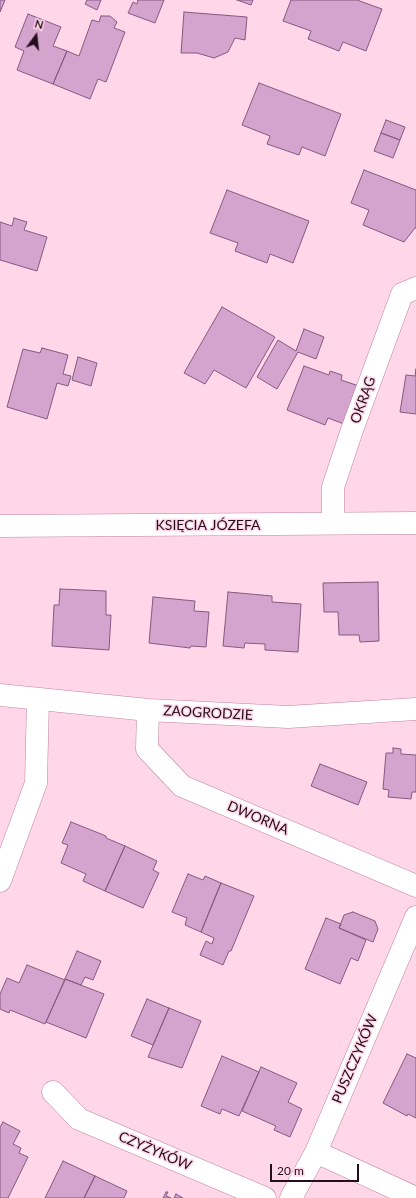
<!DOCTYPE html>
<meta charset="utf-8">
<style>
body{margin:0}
#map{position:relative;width:416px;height:1198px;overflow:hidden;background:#ffd7e8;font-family:Lato,sans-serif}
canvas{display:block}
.north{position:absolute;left:16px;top:16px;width:40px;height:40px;-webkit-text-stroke:3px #ffd7e8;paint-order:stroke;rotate:15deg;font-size:11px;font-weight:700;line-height:16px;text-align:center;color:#240e19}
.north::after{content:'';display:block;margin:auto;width:14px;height:18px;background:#240e19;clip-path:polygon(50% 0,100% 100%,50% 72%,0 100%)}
.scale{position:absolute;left:270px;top:1164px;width:89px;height:18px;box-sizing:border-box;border:2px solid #240e19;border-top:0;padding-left:5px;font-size:12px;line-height:14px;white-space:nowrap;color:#240e19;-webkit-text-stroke:3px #ffd7e8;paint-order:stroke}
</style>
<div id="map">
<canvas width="416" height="1198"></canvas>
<div class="north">N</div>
<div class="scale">20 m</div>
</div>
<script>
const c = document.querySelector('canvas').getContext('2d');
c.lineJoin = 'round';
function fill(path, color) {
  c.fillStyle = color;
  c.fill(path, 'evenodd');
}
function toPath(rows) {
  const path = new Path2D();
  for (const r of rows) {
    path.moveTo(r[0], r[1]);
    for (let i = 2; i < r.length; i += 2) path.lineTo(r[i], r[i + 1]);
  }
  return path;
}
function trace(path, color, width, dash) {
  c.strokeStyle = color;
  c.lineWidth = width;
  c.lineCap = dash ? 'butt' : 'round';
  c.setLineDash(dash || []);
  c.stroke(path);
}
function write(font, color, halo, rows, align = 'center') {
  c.font = font + ' Lato,sans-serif';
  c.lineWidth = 3;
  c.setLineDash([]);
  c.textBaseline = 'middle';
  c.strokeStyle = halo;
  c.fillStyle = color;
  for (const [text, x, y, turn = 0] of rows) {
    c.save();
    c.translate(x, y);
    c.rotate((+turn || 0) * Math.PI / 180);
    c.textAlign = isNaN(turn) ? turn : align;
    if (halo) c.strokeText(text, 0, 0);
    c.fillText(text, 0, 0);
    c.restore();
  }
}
const building = toPath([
 [0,0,5,0,0,12,0,0],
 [87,0,101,0,97,10,85,4,87,0],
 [138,0,164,0,155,23,128,13,133,2,137,4,138,0],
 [237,0,253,0,251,5,237,0],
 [291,0,357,0,382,9,366,51,343,42,339,51,308,39,311,31,283,21,291,0],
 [184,12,247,17,245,40,235,38,228,52,214,58,197,53,181,53,184,12],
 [28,14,61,27,53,46,67,51,53,84,17,70,24,51,15,47,28,14],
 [101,16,110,16,117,22,114,28,125,32,106,82,98,79,90,99,53,84,67,51,79,56,92,20,99,22,101,16],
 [259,83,341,114,325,156,302,147,299,155,267,144,270,136,242,125,259,83],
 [386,120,405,127,400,140,381,133,386,120],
 [381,133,400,140,393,158,374,151,381,133],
 [364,170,416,190,416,228,415,228,404,242,363,225,369,210,351,203,364,170],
 [227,190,309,221,293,263,270,254,267,263,235,251,238,243,210,233,227,190],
 [14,218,27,222,24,230,47,237,37,271,0,260,0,222,12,226,14,218],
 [222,307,275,337,246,388,214,370,205,384,184,373,222,307],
 [304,329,324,337,316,359,298,352,277,389,257,377,278,340,296,351,304,329],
 [42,348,68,355,63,374,71,376,68,386,57,383,47,419,7,407,23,349,40,353,42,348],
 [78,357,97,363,91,386,72,380,78,357],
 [304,366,329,375,330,371,342,375,341,380,359,386,344,424,328,418,325,425,287,410,304,366],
 [416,369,416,414,400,412,406,375,415,376,416,369],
 [378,582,379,641,360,642,359,635,339,635,338,612,324,612,323,583,378,582],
 [60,589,106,591,106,615,111,615,109,650,52,646,54,605,59,605,60,589],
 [228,592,272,596,272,602,301,604,298,652,265,650,265,644,245,643,244,648,223,646,228,592],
 [153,597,195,601,194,611,209,612,206,647,191,646,190,648,149,643,153,597],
 [393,748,401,749,401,754,416,755,416,792,412,792,411,799,388,797,389,790,383,789,386,753,393,753,393,748],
 [320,764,367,782,358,805,311,786,320,764],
 [71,822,106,836,106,838,125,846,105,891,83,881,86,874,61,863,68,845,62,843,71,822],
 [125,846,157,861,153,870,159,873,143,908,105,891,125,846],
 [188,874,203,880,205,876,221,883,201,932,185,925,187,918,172,912,188,874],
 [221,883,254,896,231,951,229,951,223,965,200,955,206,941,212,944,214,938,201,932,221,883],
 [353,912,375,921,378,929,373,942,339,928,344,915,353,912],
 [326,918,341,924,339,928,366,940,358,961,351,958,340,984,305,969,326,918],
 [77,951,101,961,93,980,85,977,81,985,65,979,77,951],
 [27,965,65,980,45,1024,10,1010,9,1013,0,1009,0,994,7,978,19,983,27,965],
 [65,979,104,994,86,1038,46,1022,65,979],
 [147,999,169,1008,153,1045,131,1036,147,999],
 [169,1008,201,1021,182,1068,148,1057,169,1008],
 [407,1054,416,1058,416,1118,408,1114,407,1116,383,1103,407,1054],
 [222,1056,259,1072,239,1116,222,1109,220,1114,201,1106,222,1056],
 [261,1067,297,1083,288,1102,302,1109,290,1137,274,1130,276,1126,242,1111,261,1067],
 [3,1122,20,1131,13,1144,21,1148,19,1153,28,1157,8,1198,0,1198,0,1127,3,1122],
 [63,1161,95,1176,84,1198,45,1198,63,1161],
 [95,1176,127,1191,124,1198,84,1198,95,1176],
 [166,1192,168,1192,166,1196,171,1198,163,1198,166,1192],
 [176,1194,183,1198,174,1198,176,1194]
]);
const minor = toPath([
 [333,523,333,487,352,430,402,294,416,288],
 [0,695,148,710,288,717,416,709],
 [148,710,147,749,182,786,416,886],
 [0,881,36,783,38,699],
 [53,1092,79,1119,265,1198],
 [316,1152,416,1198],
 [291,1198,316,1152,416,917]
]);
const tertiary = toPath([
 [0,526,416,523]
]);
const streetNames = [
 ["OKRĄG",363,400,-70],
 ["KSIĘCIA JÓZEFA",208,525],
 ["ZAOGRODZIE",208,713,3],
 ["DWORNA",258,818,23],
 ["PUSZCZYKÓW",355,1059,-67],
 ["CZYŻYKÓW",155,1151,23]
];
fill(building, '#d4a3ce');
trace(building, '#865981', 1);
trace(minor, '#c084a0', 23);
trace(tertiary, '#c084a0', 23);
trace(minor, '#fff', 22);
trace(tertiary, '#fff', 22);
write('14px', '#240e19', '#ffd7e8', streetNames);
</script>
